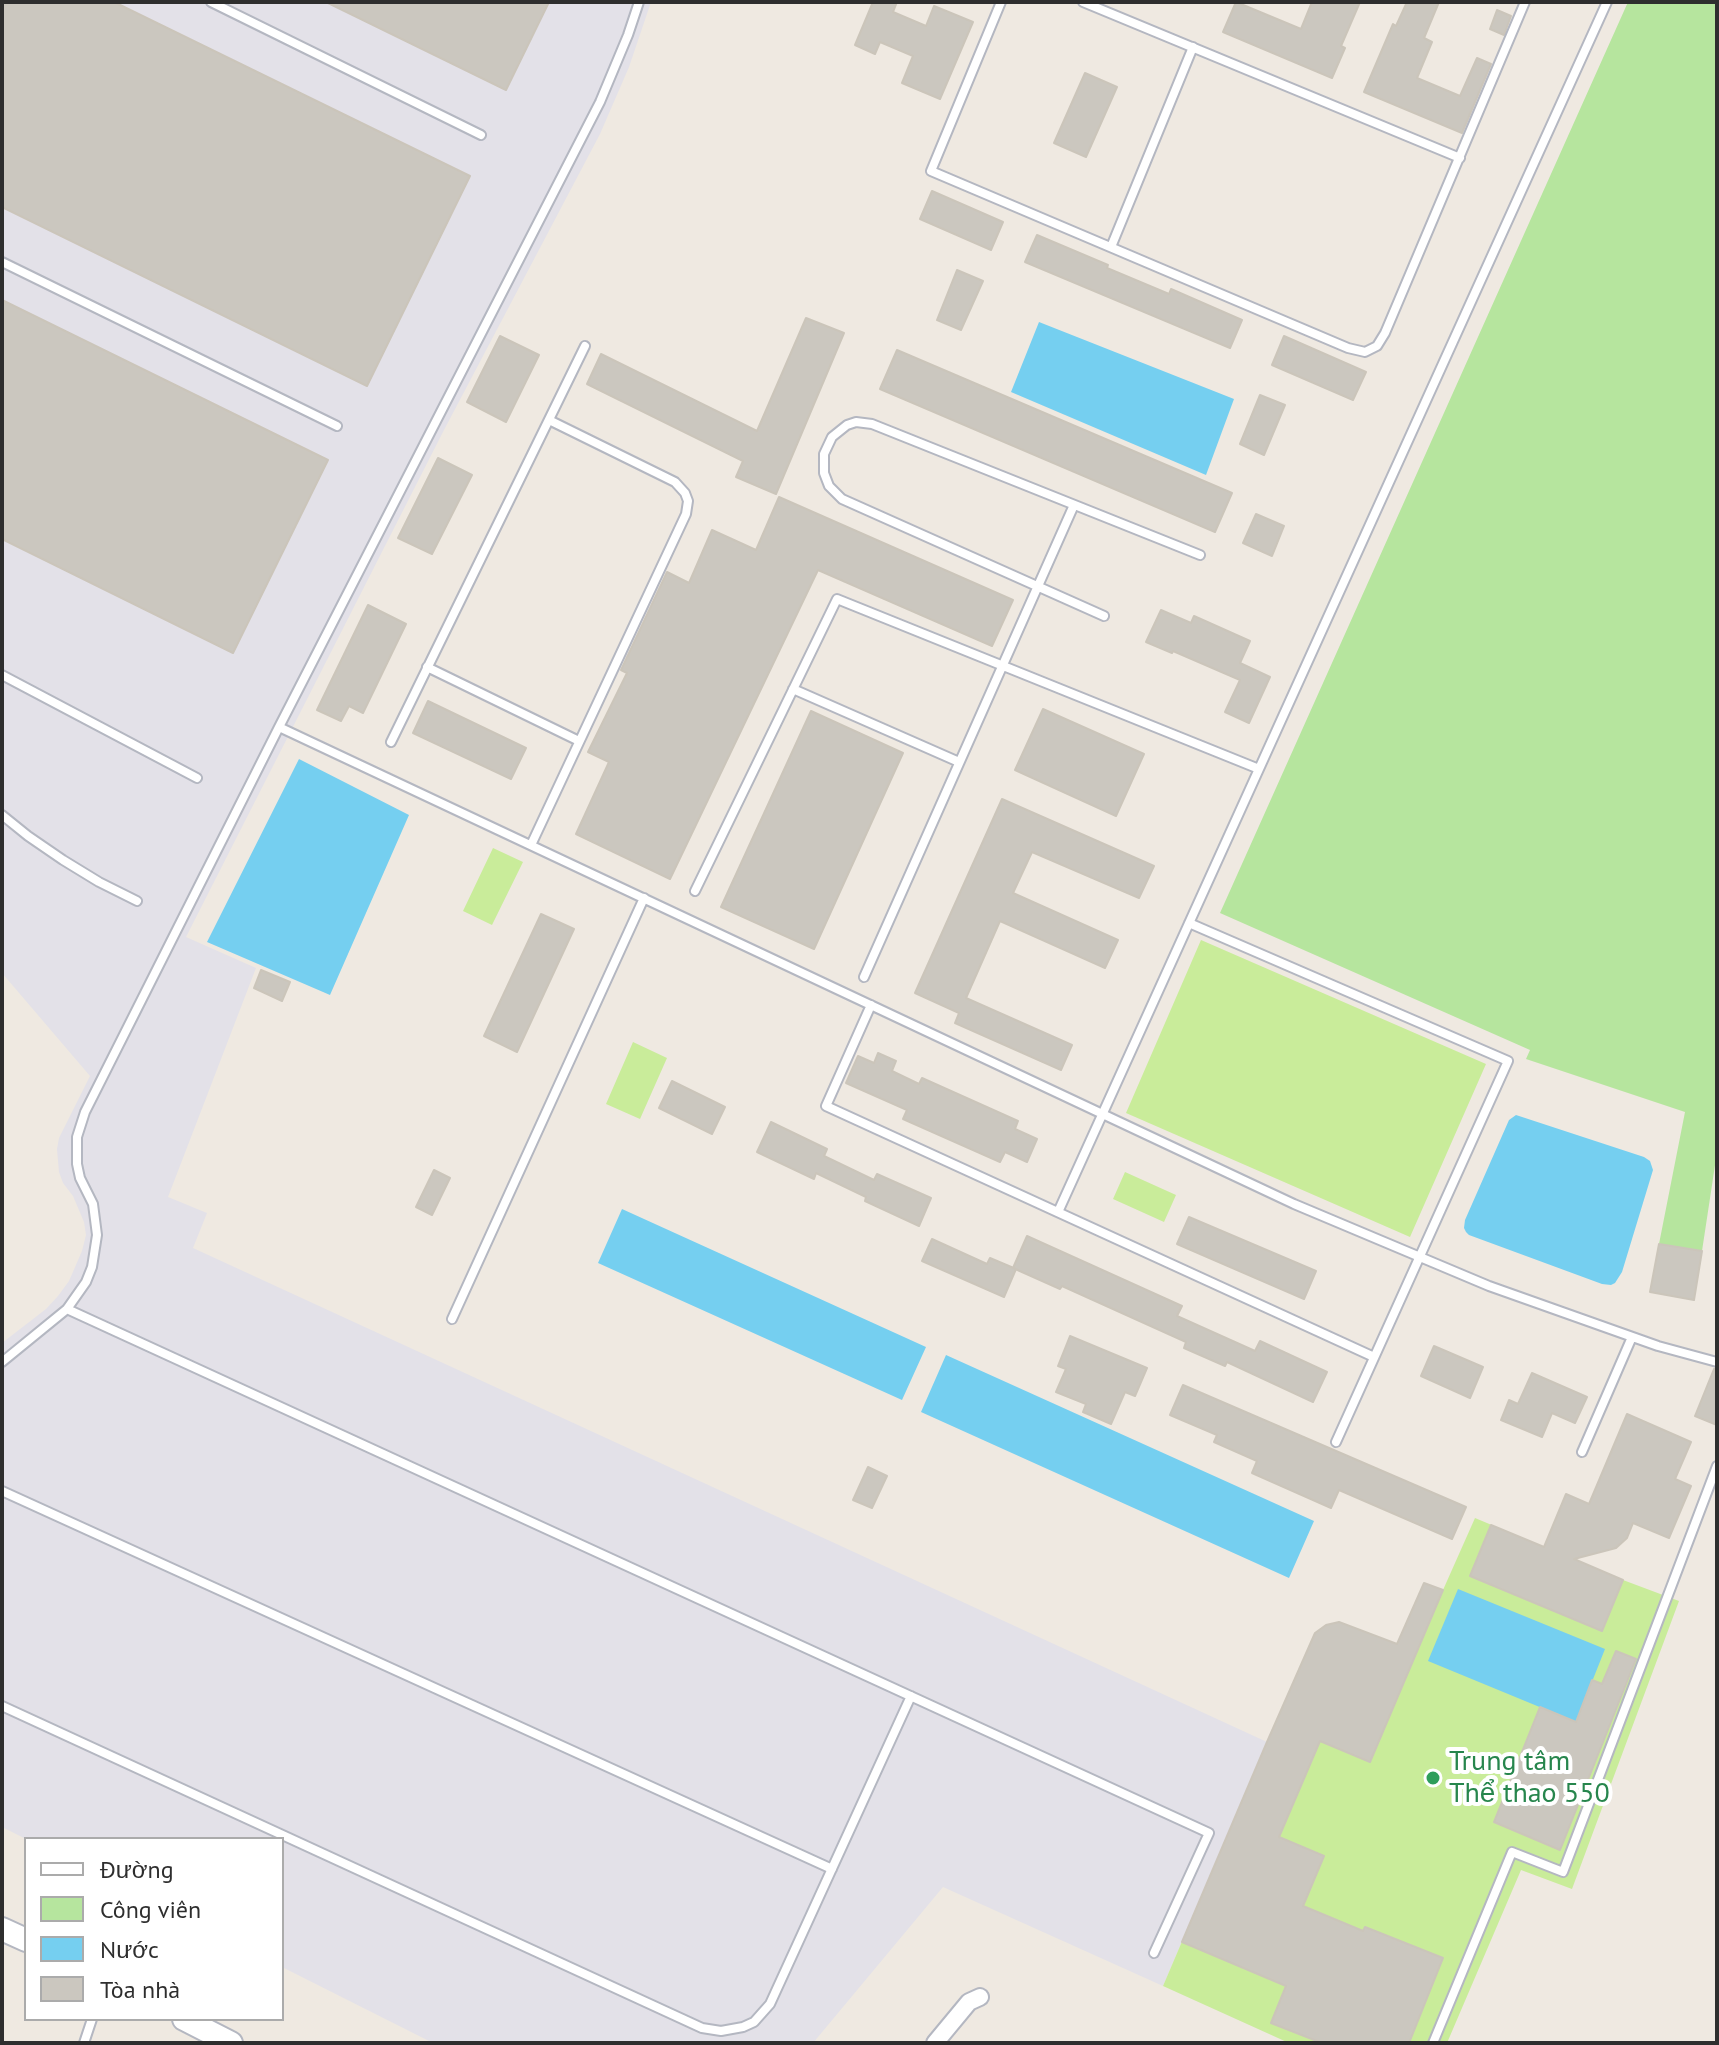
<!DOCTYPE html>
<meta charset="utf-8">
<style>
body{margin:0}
#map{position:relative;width:1719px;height:2045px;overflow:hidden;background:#efe9e1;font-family:"PT Sans",sans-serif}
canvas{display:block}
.frame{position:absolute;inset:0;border:4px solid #2e2e2e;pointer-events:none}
.legend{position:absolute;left:24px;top:1837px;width:260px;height:184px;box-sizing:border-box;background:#fff;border:2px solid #ababab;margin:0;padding:10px 14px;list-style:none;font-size:24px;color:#2e2e2e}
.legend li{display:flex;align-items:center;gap:16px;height:40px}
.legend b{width:40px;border:2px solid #ababab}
</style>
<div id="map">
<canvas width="1719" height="2045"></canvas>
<div class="frame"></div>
<ul class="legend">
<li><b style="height:10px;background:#fff"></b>Đường</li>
<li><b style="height:22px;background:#b6e59e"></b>Công viên</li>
<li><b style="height:22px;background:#75cff0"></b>Nước</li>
<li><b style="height:22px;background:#cbc7bf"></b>Tòa nhà</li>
</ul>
</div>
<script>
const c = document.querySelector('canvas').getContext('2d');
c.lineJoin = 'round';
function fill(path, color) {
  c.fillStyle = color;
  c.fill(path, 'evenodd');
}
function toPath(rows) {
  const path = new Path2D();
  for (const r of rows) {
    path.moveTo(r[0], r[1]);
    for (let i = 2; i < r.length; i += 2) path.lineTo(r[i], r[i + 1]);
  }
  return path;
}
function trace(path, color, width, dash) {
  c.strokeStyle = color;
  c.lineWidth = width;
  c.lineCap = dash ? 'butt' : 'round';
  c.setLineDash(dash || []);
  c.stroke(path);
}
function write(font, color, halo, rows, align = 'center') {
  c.font = font + ' "PT Sans",sans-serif';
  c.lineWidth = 8;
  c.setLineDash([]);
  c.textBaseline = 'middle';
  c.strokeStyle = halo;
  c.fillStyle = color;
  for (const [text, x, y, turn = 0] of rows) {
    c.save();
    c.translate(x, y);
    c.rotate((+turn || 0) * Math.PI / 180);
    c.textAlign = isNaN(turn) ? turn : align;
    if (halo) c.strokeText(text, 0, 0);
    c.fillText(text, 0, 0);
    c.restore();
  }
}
const industrial = toPath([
 [2,2,651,2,629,67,600,134,444,430,186,937,256,968,168,1197,207,1213,193,1248,1267,1742,1163,1986,943,1887,813,2043,433,2043,282,1967,282,1839,26,1839,2,1827,2,1343,46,1309,58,1296,69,1281,82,1251,86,1235,84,1222,73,1196,63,1183,59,1172,57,1149,59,1138,90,1076,2,973]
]);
const green = toPath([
 [1628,2,1717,2,1717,1152,1702,1251,1659,1244,1685,1112,1526,1059,1530,1050,1220,913]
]);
const pitch = toPath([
 [493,848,523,862,492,925,463,911],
 [1201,940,1486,1064,1410,1237,1126,1113],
 [633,1042,667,1058,640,1119,606,1104],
 [1125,1172,1176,1195,1164,1222,1113,1199],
 [1475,1518,1623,1580,1679,1601,1572,1889,1521,1870,1447,2043,1289,2043,1163,1986,1267,1742,1315,1633,1326,1625,1339,1622,1397,1644,1424,1583,1443,1590]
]);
const water = toPath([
 [1039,322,1234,399,1206,475,1011,392],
 [299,759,409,815,330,995,207,942],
 [1516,1115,1644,1157,1650,1161,1653,1170,1622,1272,1615,1283,1611,1285,1602,1284,1469,1235,1466,1232,1464,1228,1465,1220,1509,1120],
 [622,1209,926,1347,902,1400,598,1263],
 [946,1355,1314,1521,1289,1578,921,1412],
 [1458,1589,1605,1649,1576,1722,1428,1661]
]);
const building = toPath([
 [2,2,114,2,470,176,367,386,2,207,2,2],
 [326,2,549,2,506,90,326,2],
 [873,2,897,2,893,12,926,26,934,6,973,22,940,99,902,83,913,56,880,42,875,54,855,45,873,2],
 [1236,2,1301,29,1312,2,1360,2,1341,46,1345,48,1332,78,1223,32,1236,2],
 [1407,2,1439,2,1424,38,1432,42,1417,78,1460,96,1477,58,1491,64,1462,133,1364,92,1393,24,1396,26,1407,2],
 [1497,10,1511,16,1504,35,1490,29,1497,10],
 [1085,73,1117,87,1086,157,1054,143,1085,73],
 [932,191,1003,222,991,250,920,219,932,191],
 [1037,235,1108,265,1107,268,1169,294,1171,289,1242,320,1230,348,1025,262,1037,235],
 [957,270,983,281,961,330,937,320,957,270],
 [2,300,328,460,233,653,2,539,2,300],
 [806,318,844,333,776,494,736,477,743,461,587,384,601,354,757,431,806,318],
 [500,336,539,355,506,422,467,402,500,336],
 [1284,336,1366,372,1353,400,1272,365,1284,336],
 [897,350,1232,493,1215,532,880,389,897,350],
 [1260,395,1285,405,1264,455,1240,444,1260,395],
 [438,458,472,475,432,554,398,538,438,458],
 [779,497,1013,600,992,646,818,570,670,879,576,834,609,762,588,752,627,673,621,670,667,572,689,583,712,530,756,550,779,497],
 [1256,514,1284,526,1272,556,1243,543,1256,514],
 [368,605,406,624,363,713,349,706,341,721,317,710,368,605],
 [1161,610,1191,623,1194,616,1250,641,1240,663,1270,677,1249,723,1225,712,1240,680,1173,651,1172,653,1146,642,1161,610],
 [428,701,526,748,511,779,413,733,428,701],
 [1043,709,1144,754,1116,816,1015,770,1043,709],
 [811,711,903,753,814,949,721,907,811,711],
 [1002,799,1154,866,1139,898,1032,852,1013,893,1118,940,1105,968,1000,921,966,998,1072,1045,1061,1070,955,1023,959,1013,915,993,1002,799],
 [541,914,574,929,517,1052,484,1036,541,914],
 [261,970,290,982,282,1001,254,988,261,970],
 [878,1053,896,1061,892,1071,919,1084,922,1078,1018,1121,1015,1129,1037,1139,1027,1162,1005,1152,1000,1162,903,1119,907,1110,846,1083,858,1056,874,1063,878,1053],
 [672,1081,725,1107,712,1134,659,1108,672,1081],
 [771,1122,827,1149,824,1156,874,1180,877,1174,931,1198,919,1226,865,1201,866,1197,816,1173,814,1179,757,1152,771,1122],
 [434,1170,450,1178,432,1215,416,1207,434,1170],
 [1189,1217,1316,1271,1304,1299,1177,1244,1189,1217],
 [1027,1236,1182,1306,1177,1316,1255,1351,1260,1341,1327,1372,1313,1402,1227,1362,1225,1366,1184,1348,1186,1342,1062,1286,1060,1289,1013,1268,1027,1236],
 [932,1239,987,1264,990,1258,1016,1269,1004,1297,922,1261,932,1239],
 [1659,1244,1702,1251,1694,1300,1650,1292,1659,1244],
 [1070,1336,1147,1368,1135,1396,1125,1392,1111,1424,1083,1412,1086,1404,1056,1392,1066,1369,1058,1366,1070,1336],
 [1434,1346,1483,1367,1470,1398,1421,1376,1434,1346],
 [1714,1369,1717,1369,1717,1425,1695,1416,1714,1369],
 [1532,1373,1587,1397,1575,1423,1552,1413,1542,1437,1501,1420,1509,1400,1518,1404,1532,1373],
 [1183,1385,1466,1507,1452,1539,1339,1490,1331,1508,1252,1473,1257,1461,1214,1442,1217,1435,1170,1415,1183,1385],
 [1627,1414,1691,1442,1675,1479,1691,1486,1669,1538,1633,1523,1627,1538,1616,1548,1574,1559,1623,1580,1602,1631,1470,1576,1491,1525,1544,1547,1566,1494,1589,1504,1627,1414],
 [868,1467,887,1476,872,1508,853,1500,868,1467],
 [1424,1583,1443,1590,1370,1762,1320,1741,1279,1837,1324,1856,1303,1906,1363,1931,1365,1927,1443,1958,1409,2043,1322,2043,1271,2023,1286,1986,1182,1942,1267,1742,1315,1633,1326,1625,1339,1622,1397,1644,1424,1583],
 [1616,1651,1636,1659,1560,1850,1494,1822,1540,1707,1576,1722,1592,1680,1602,1684,1616,1651]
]);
const service = toPath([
 [211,2,481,135],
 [1001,2,931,171,1348,348,1365,352,1377,346,1385,333,1525,2],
 [1083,2,1460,158],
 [1111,247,1193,47],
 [2,262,337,426],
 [1104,616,842,499,829,486,824,473,824,454,832,437,847,425,856,422,872,424,1200,555],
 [427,667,579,741],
 [2,675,197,778],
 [793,689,959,762],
 [279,727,1294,1204,1489,1286,1658,1346,1717,1362],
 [391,742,585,346],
 [2,815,28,836,63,860,99,882,137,901],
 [531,845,686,514,688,501,685,493,675,482,549,420],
 [695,891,837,599,1259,769],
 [1189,923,1508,1061,1336,1442],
 [864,977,1074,505],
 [871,1005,826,1106,1374,1357],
 [1058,1212,1607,2],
 [67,1309,1209,1833,1154,1953],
 [452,1319,644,898],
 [2,1362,67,1309,86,1282,92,1267,97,1235,93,1204,80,1178,77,1164,77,1137,85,1112,279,727,600,102,628,35,639,2],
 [1582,1452,1632,1337],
 [2,1491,832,1869],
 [2,1706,702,2028,721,2031,743,2027,754,2022,770,2004,911,1696],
 [84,2043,92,2019],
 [1433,2043,1512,1852,1563,1872,1717,1466]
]);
const minor = toPath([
 [935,2043,969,2002,980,1997]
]);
const secondary = toPath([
 [2,1929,26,1940],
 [184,2019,231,2043]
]);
const markers = [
 [1433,1778,8,"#2e9e5b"]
];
const leisureNames = [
 ["Trung tâm",1449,1762],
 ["Thể thao 550",1449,1794]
];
fill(industrial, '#e3e1e8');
fill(green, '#b6e59e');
fill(pitch, '#c9ec9a');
fill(water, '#75cff0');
fill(building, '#cbc7bf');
trace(building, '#cbc5ba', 2);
trace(service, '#b4b7c1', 12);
trace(minor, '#b4b7c1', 20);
trace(secondary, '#b4b7c1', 26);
trace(service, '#fff', 8);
trace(minor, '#fff', 16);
trace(secondary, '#fff', 22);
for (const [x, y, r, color] of markers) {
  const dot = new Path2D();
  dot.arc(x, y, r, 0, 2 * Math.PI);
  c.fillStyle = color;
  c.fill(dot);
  trace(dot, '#fff', 3);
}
write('28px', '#27864d', '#fff', leisureNames, 'left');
</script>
